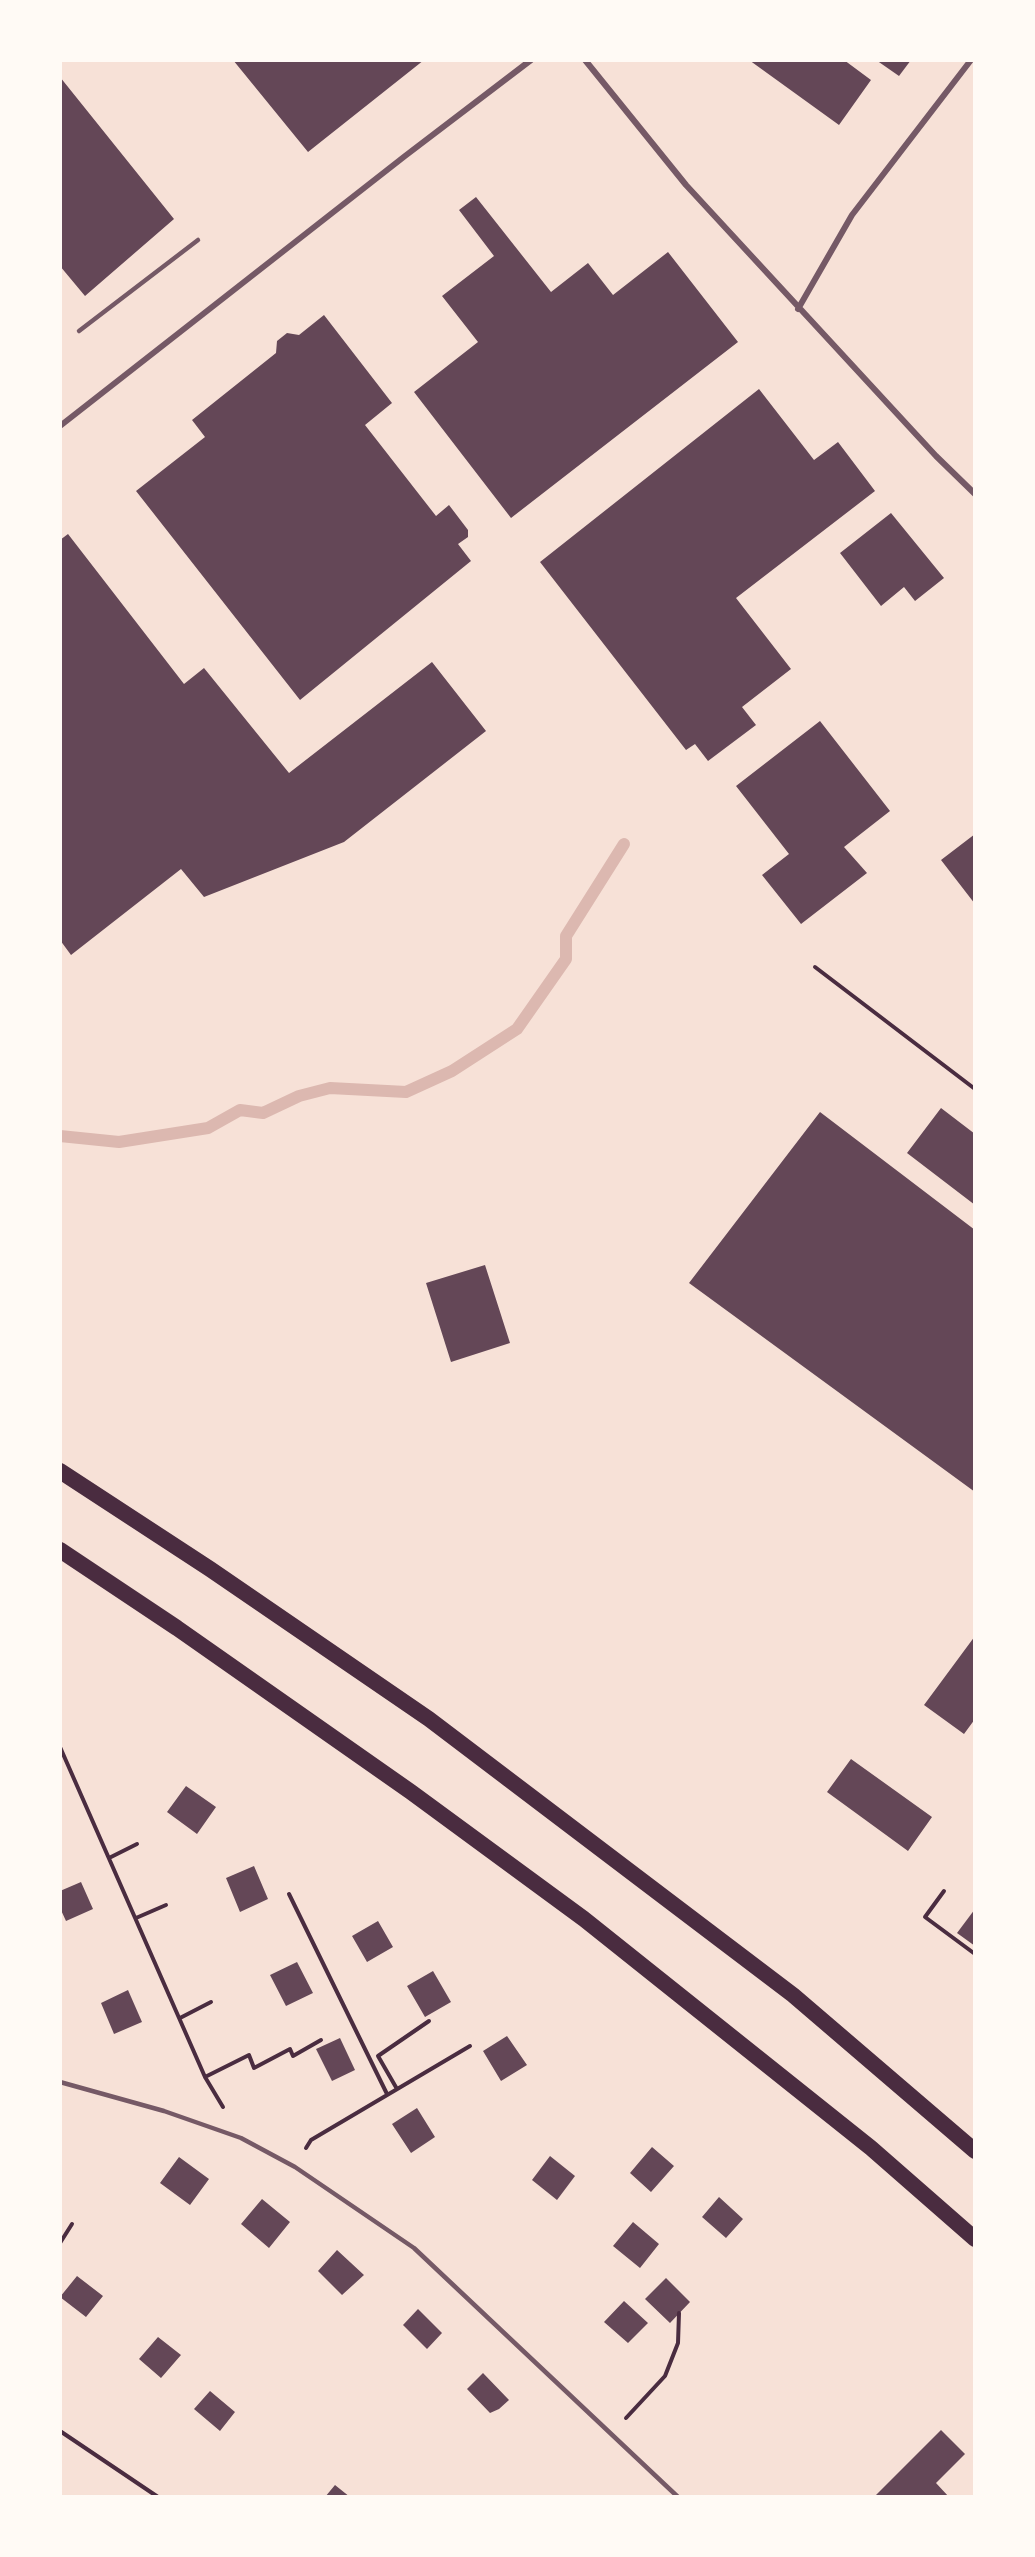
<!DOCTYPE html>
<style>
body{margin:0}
#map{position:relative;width:1035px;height:2557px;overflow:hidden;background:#f7e1d7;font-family:"Open Sans",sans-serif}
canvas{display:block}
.frame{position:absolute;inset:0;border:62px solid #fffaf5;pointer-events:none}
</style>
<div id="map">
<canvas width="1035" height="2557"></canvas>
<div class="frame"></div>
</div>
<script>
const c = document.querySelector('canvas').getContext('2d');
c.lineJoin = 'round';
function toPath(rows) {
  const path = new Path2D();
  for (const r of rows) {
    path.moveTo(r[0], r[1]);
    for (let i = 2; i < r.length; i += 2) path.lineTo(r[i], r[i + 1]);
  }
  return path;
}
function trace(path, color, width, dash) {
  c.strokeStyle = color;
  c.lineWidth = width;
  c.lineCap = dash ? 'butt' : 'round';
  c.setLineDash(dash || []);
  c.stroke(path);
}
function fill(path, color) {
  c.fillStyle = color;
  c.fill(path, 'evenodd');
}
const stream = toPath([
 [60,1136,119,1142,208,1128,240,1110,263,1113,299,1096,330,1088,406,1092,452,1071,517,1029,566,959,566,936,624,844]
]);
const building = toPath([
 [233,60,424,60,308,152],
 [749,60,844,60,871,80,839,125],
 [876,60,911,60,899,76],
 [60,77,174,219,85,296,60,266],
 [476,197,551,292,588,263,613,295,668,252,738,342,511,518,414,392,478,342,442,296,494,256,459,210],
 [324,315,392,403,365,425,436,516,449,505,468,530,468,537,458,544,471,561,300,700,136,491,205,437,192,420,276,353,277,341,287,333,299,335],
 [759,389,814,460,838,442,875,491,736,598,791,669,742,707,756,725,708,761,695,744,686,750,540,562],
 [891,513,944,578,915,601,904,587,881,606,840,553],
 [68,534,184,684,204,668,289,773,432,662,486,731,344,842,204,897,181,869,71,955,60,940,60,540],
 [820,721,890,811,844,847,867,873,801,924,762,875,789,854,736,786],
 [975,834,975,904,941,860],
 [941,1108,975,1134,975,1205,907,1153],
 [820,1112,975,1230,975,1492,689,1283],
 [485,1265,510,1343,451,1362,426,1283],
 [975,1636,975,1719,964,1734,924,1705],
 [851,1759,932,1817,908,1851,827,1792],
 [186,1786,216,1807,197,1834,167,1812],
 [254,1866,268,1899,240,1912,226,1878],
 [81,1882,93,1909,66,1921,60,1908,60,1891],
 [975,1909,975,1946,957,1933],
 [378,1921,393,1947,367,1962,352,1936],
 [297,1962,313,1993,286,2006,270,1975],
 [433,1971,451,2002,425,2017,407,1986],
 [128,1990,142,2022,114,2034,101,2003],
 [507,2036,527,2065,501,2081,483,2051],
 [340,2038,355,2070,332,2081,316,2049],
 [417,2108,435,2137,411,2153,392,2124],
 [652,2147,674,2166,651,2192,630,2173],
 [550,2156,575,2176,557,2200,532,2180],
 [179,2157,209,2179,190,2205,160,2183],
 [719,2197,743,2219,726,2238,702,2217],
 [262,2199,290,2222,269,2248,241,2224],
 [633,2222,659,2244,640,2268,613,2246],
 [337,2250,364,2275,342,2295,318,2271],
 [77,2276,103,2296,86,2317,60,2297],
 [666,2278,690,2302,670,2323,645,2299],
 [624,2301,648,2323,628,2343,604,2322],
 [418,2309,442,2333,427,2349,403,2325],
 [158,2337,181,2355,161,2378,139,2359],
 [483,2373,509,2400,499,2409,490,2413,467,2389],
 [210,2391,235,2412,220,2431,194,2409],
 [941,2430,965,2454,936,2483,949,2497,874,2497],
 [335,2485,350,2497,325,2497]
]);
const path = toPath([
 [815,967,975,1089],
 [60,1747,205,2077,223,2107],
 [109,1858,137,1844],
 [944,1891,925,1917,975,1954],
 [289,1894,387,2094],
 [136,1918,166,1905],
 [180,2018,211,2002],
 [205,2077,249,2055,254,2068,290,2049,293,2056,321,2040],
 [397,2089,378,2056,429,2021],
 [306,2148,311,2140,470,2046],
 [60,2243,72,2224],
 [626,2418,665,2376,678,2343,679,2313],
 [60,2431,158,2497]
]);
const service = toPath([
 [79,331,198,240],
 [60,2082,164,2111,241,2138,295,2167,414,2248,678,2497]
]);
const minor = toPath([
 [585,60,686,185,936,456,975,494],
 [798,309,852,215,971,60],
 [60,426,405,156,531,60]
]);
const trunk = toPath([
 [60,1471,210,1569,429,1719,793,1995,975,2151],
 [60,1550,177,1628,411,1792,584,1919,871,2148,975,2239]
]);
trace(stream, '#dcb8b0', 12);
fill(building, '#644757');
trace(path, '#4a2c40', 4);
trace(service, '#755966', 4.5);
trace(minor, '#755966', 6);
trace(trunk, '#4a2c40', 16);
</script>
